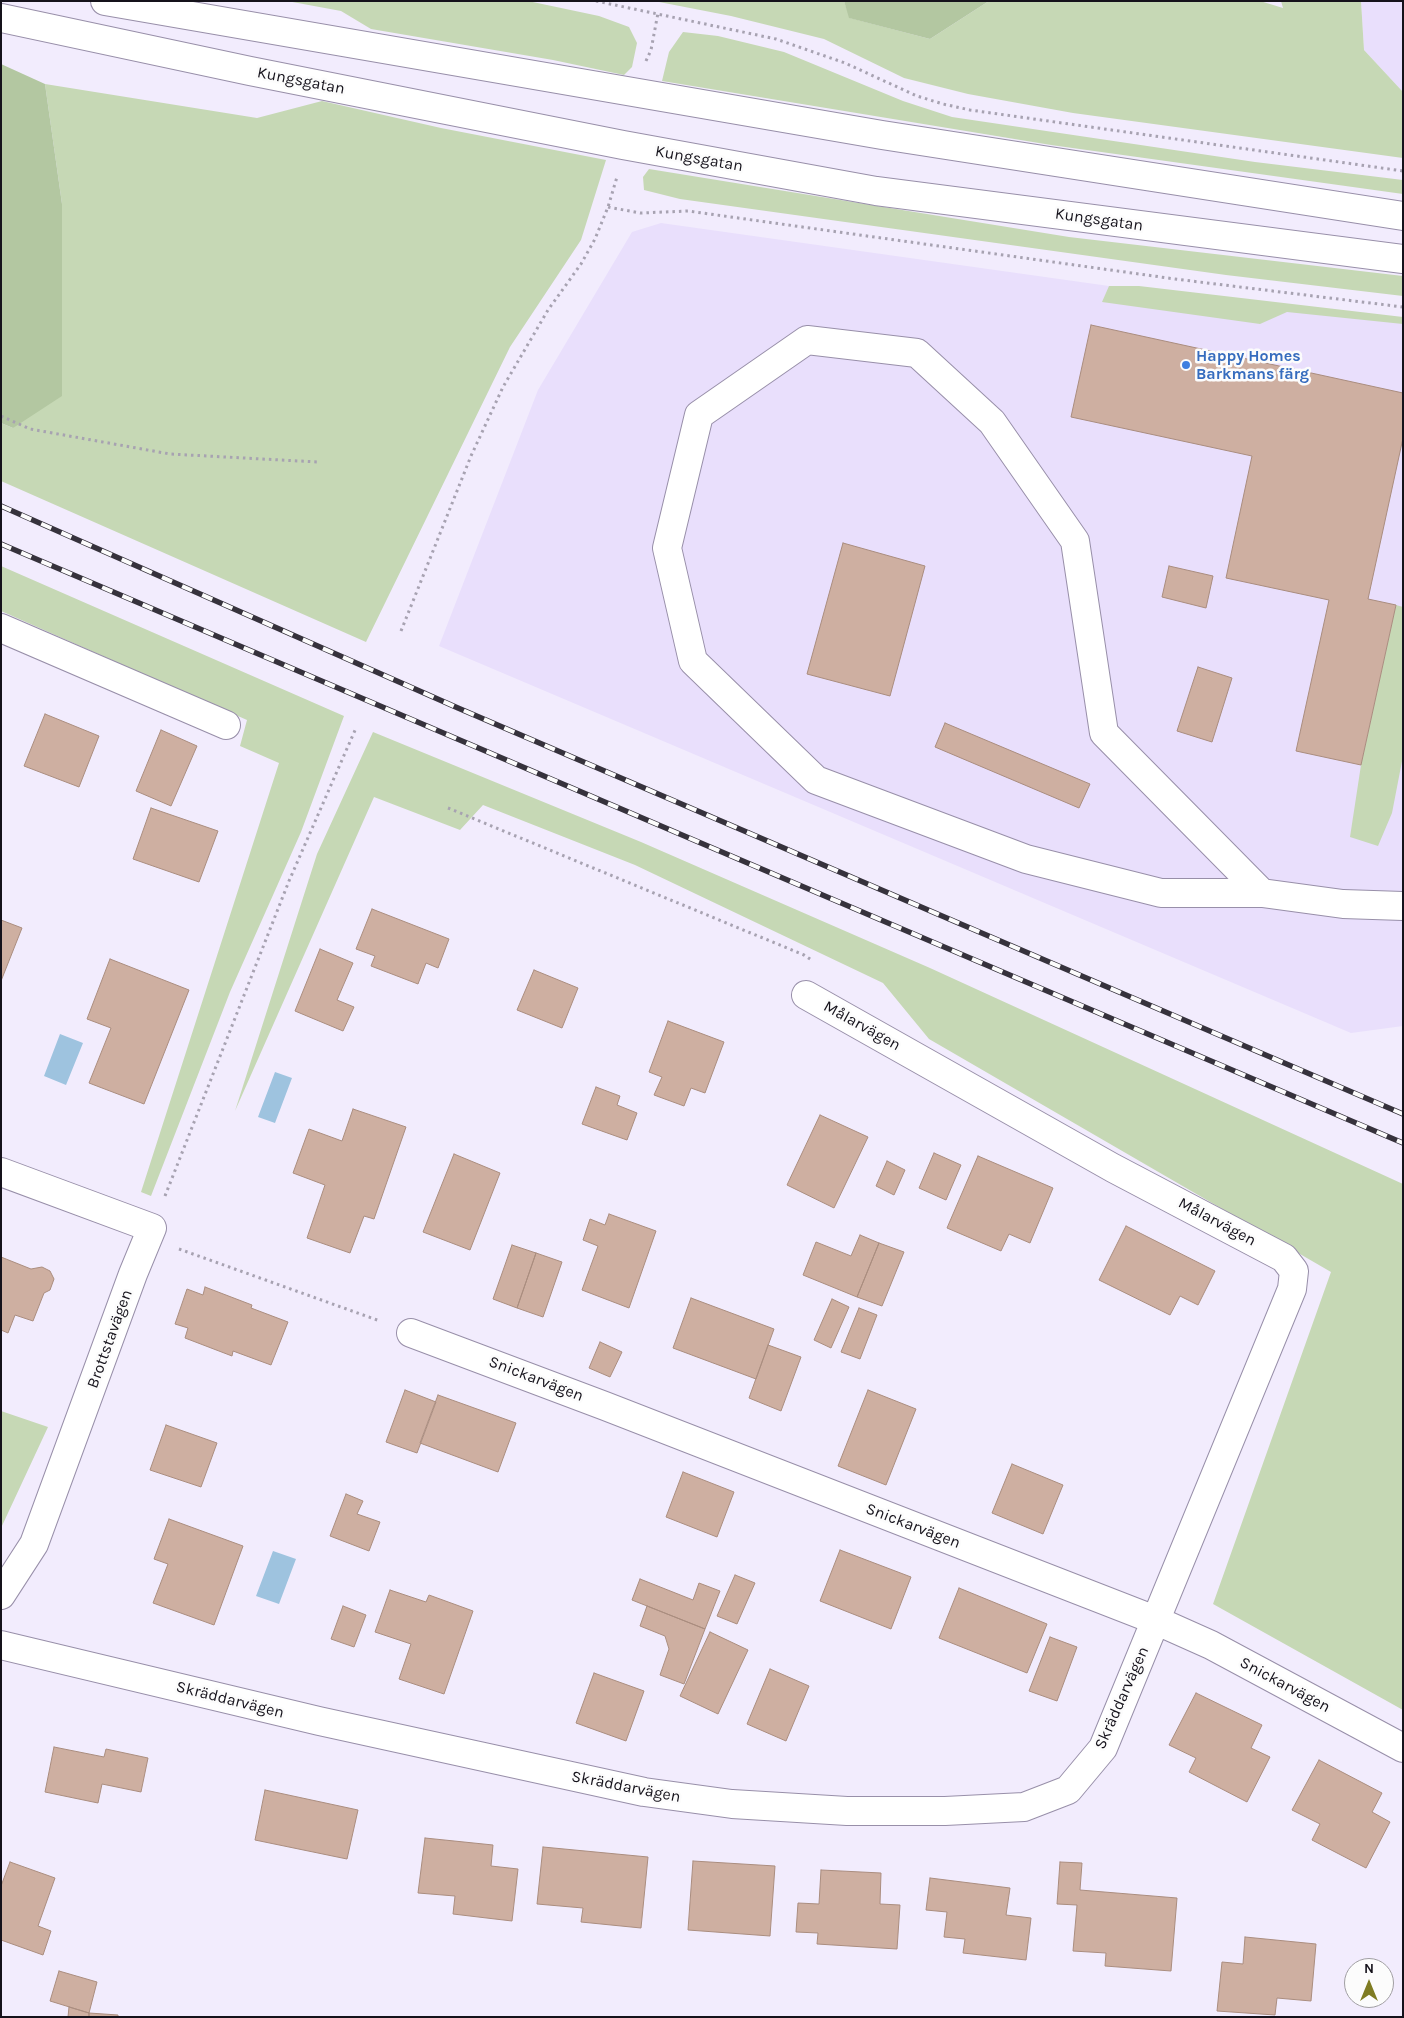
<!DOCTYPE html>
<meta charset="utf-8">
<style>
body{margin:0}
#map{position:relative;width:1404px;height:2018px;overflow:hidden;background:#f2ecfd;font-family:Karla,sans-serif}
canvas{display:block}
.frame{position:absolute;inset:0;border:2px solid #15121b;pointer-events:none}
.north{position:absolute;left:1344px;top:1958px;width:50px;height:50px;box-sizing:border-box;background:#fcfcfc;border:1px solid #a09ea2;border-radius:50%;rotate:0deg;font-size:14px;font-weight:700;line-height:20px;text-align:center;color:#15121b}
.north::after{content:'';display:block;margin:auto;width:18px;height:22px;background:#7f7c23;clip-path:polygon(50% 0,100% 100%,50% 72%,0 100%)}
</style>
<div id="map">
<canvas width="1404" height="2018"></canvas>
<div class="frame"></div>
<div class="north">N</div>
</div>
<script>
const c = document.querySelector('canvas').getContext('2d');
c.lineJoin = 'round';
function fill(path, color) {
  c.fillStyle = color;
  c.fill(path, 'evenodd');
}
function toPath(rows) {
  const path = new Path2D();
  for (const r of rows) {
    path.moveTo(r[0], r[1]);
    for (let i = 2; i < r.length; i += 2) path.lineTo(r[i], r[i + 1]);
  }
  return path;
}
function trace(path, color, width, dash) {
  c.strokeStyle = color;
  c.lineWidth = width;
  c.lineCap = dash ? 'butt' : 'round';
  c.setLineDash(dash || []);
  c.stroke(path);
}
function write(font, color, halo, rows, align = 'center') {
  c.font = font + ' Karla,sans-serif';
  c.lineWidth = 5;
  c.setLineDash([]);
  c.textBaseline = 'middle';
  c.strokeStyle = halo;
  c.fillStyle = color;
  for (const [text, x, y, turn = 0] of rows) {
    c.save();
    c.translate(x, y);
    c.rotate((+turn || 0) * Math.PI / 180);
    c.textAlign = isNaN(turn) ? turn : align;
    if (halo) c.strokeText(text, 0, 0);
    c.fillText(text, 0, 0);
    c.restore();
  }
}
const built = toPath([
 [1361,1,1403,1,1403,92,1364,50],
 [661,223,1109,286,1403,320,1403,1026,1351,1033,439,646,538,390,632,232]
]);
const green = toPath([
 [287,1,528,1,599,16,629,27,637,43,632,67,624,75,553,60,371,29,341,11],
 [654,1,844,1,850,18,930,39,989,1,1260,1,1283,8,1281,1,1361,1,1364,50,1403,92,1403,158,1073,113,968,94,904,78,824,39,731,16],
 [683,32,718,36,784,52,903,101,952,117,1255,162,1403,180,1403,194,1051,145,662,81,669,52],
 [45,84,257,118,322,101,441,128,606,160,581,240,510,347,366,642,1,481,1,423,13,428,62,204],
 [649,169,1069,237,1403,276,1403,296,1226,275,680,199,644,190,643,177],
 [1109,286,1139,286,1403,317,1403,324,1287,312,1260,324,1102,302],
 [1,566,344,716,301,832,230,992,151,1196,141,1192,279,763,240,746,247,720,1,611],
 [1396,605,1403,607,1403,756,1392,813,1378,846,1350,837,1361,765],
 [373,732,641,842,930,968,1403,1184,1403,1710,1213,1604,1331,1272,929,1039,883,983,635,865,483,805,460,830,374,797,235,1111,317,854],
 [1,1411,48,1427,1,1528]
]);
const forest = toPath([
 [844,1,989,1,930,39,849,18],
 [1,64,45,84,62,204,62,396,13,428,1,423]
]);
const water = toPath([
 [60,1034,83,1043,66,1085,44,1076],
 [275,1072,292,1078,275,1123,258,1117],
 [273,1551,296,1559,279,1604,256,1596]
]);
const building = toPath([
 [1091,325,1403,393,1403,438,1368,599,1396,605,1361,765,1296,751,1329,600,1226,578,1252,456,1071,417,1091,325],
 [843,543,925,566,890,696,807,674,843,543],
 [1169,566,1213,576,1206,608,1162,597,1169,566],
 [1198,667,1232,678,1212,742,1177,731,1198,667],
 [45,714,99,736,79,787,24,766,45,714],
 [945,723,1090,784,1079,808,935,747,945,723],
 [161,730,197,746,171,806,136,791,161,730],
 [151,808,218,831,199,882,133,859,151,808],
 [372,909,449,939,438,968,426,963,418,984,371,966,375,956,356,949,372,909],
 [1,920,22,928,1,981,1,920],
 [320,949,353,963,337,1000,354,1007,343,1031,295,1011,320,949],
 [110,959,189,990,144,1104,89,1083,111,1028,87,1019,110,959],
 [534,970,578,988,562,1028,517,1010,534,970],
 [668,1021,724,1042,705,1093,691,1088,684,1106,654,1095,662,1077,649,1072,668,1021],
 [596,1087,620,1096,617,1105,637,1113,627,1140,582,1124,596,1087],
 [353,1109,406,1127,374,1219,364,1216,350,1253,307,1238,325,1185,293,1173,309,1129,342,1141,353,1109],
 [820,1115,868,1137,834,1208,787,1185,820,1115],
 [934,1153,961,1165,946,1200,919,1188,934,1153],
 [454,1154,500,1173,470,1250,423,1232,454,1154],
 [978,1156,1053,1188,1030,1243,1009,1234,1001,1251,947,1228,978,1156],
 [887,1161,905,1170,894,1195,876,1186,887,1161],
 [609,1214,656,1231,629,1308,582,1290,598,1246,583,1240,590,1219,605,1225,609,1214],
 [1126,1226,1215,1271,1198,1305,1180,1296,1170,1315,1099,1280,1126,1226],
 [860,1235,879,1243,857,1297,803,1275,816,1242,851,1256,860,1235],
 [879,1243,904,1252,882,1306,857,1297,879,1243],
 [512,1245,536,1253,517,1308,493,1299,512,1245],
 [536,1253,562,1262,543,1317,517,1308,536,1253],
 [1,1257,31,1269,42,1267,50,1271,54,1279,50,1290,44,1293,33,1321,15,1315,8,1333,1,1330,1,1257],
 [205,1287,252,1305,251,1308,288,1322,271,1365,233,1351,232,1356,185,1338,188,1328,175,1324,187,1289,203,1295,205,1287],
 [691,1298,774,1329,756,1379,673,1348,691,1298],
 [832,1299,849,1307,831,1348,814,1340,832,1299],
 [859,1308,877,1315,860,1359,841,1352,859,1308],
 [600,1342,622,1352,610,1377,589,1368,600,1342],
 [768,1345,801,1357,781,1411,749,1398,768,1345],
 [405,1390,436,1402,417,1453,386,1442,405,1390],
 [868,1390,916,1409,886,1485,838,1466,868,1390],
 [438,1395,516,1423,498,1472,420,1443,438,1395],
 [166,1425,217,1443,201,1487,150,1470,166,1425],
 [1012,1464,1063,1485,1043,1534,992,1513,1012,1464],
 [683,1472,734,1492,717,1537,666,1517,683,1472],
 [346,1494,363,1501,357,1514,380,1522,369,1551,330,1536,346,1494],
 [169,1519,243,1546,214,1625,153,1603,168,1564,154,1559,169,1519],
 [840,1550,911,1577,891,1629,820,1601,840,1550],
 [735,1575,755,1583,737,1624,717,1616,735,1575],
 [640,1579,693,1600,699,1583,720,1591,705,1629,632,1600,640,1579],
 [959,1588,1047,1624,1027,1673,939,1638,959,1588],
 [390,1590,426,1602,429,1595,473,1611,444,1694,399,1679,411,1644,375,1632,390,1590],
 [343,1606,366,1615,354,1647,331,1639,343,1606],
 [647,1606,705,1629,684,1684,660,1675,669,1649,665,1636,640,1626,647,1606],
 [710,1632,748,1650,718,1714,680,1696,710,1632],
 [1050,1637,1077,1647,1057,1701,1029,1691,1050,1637],
 [770,1669,809,1686,786,1741,747,1724,770,1669],
 [594,1673,644,1691,626,1741,576,1723,594,1673],
 [1196,1693,1262,1725,1251,1748,1270,1757,1247,1802,1189,1772,1196,1758,1169,1745,1196,1693],
 [54,1747,104,1757,106,1749,148,1758,141,1792,102,1784,98,1803,45,1792,54,1747],
 [1319,1760,1382,1793,1372,1812,1390,1822,1366,1868,1312,1840,1320,1824,1292,1810,1319,1760],
 [265,1790,358,1810,347,1859,255,1840,265,1790],
 [425,1838,493,1845,491,1866,518,1869,512,1921,453,1914,455,1896,418,1893,425,1838],
 [543,1847,648,1857,641,1928,581,1922,583,1908,537,1904,543,1847],
 [693,1861,775,1866,770,1936,688,1930,693,1861],
 [10,1862,55,1878,38,1926,51,1931,43,1955,1,1940,1,1886,10,1862],
 [1060,1862,1082,1863,1080,1890,1177,1898,1171,1971,1105,1966,1106,1953,1073,1951,1077,1905,1057,1904,1060,1862],
 [821,1870,881,1873,880,1904,900,1905,897,1949,817,1944,818,1933,796,1932,798,1903,819,1904,821,1870],
 [930,1878,1010,1888,1006,1915,1031,1918,1026,1960,963,1953,965,1939,944,1937,947,1912,926,1910,930,1878],
 [1245,1937,1316,1944,1311,2001,1277,1998,1275,2015,1217,2011,1222,1962,1243,1964,1245,1937],
 [59,1971,97,1982,89,2013,50,2001,59,1971],
 [69,2007,89,2013,89,2017,68,2017,69,2007],
 [89,2013,118,2015,118,2017,89,2017,89,2013]
]);
const path = toPath([
 [596,1,776,39,845,63,917,96,943,104,970,110,1403,171],
 [646,61,651,50,658,13],
 [608,207,640,213,688,211,1175,279,1403,307],
 [1,416,30,429,170,454,318,462],
 [401,631,471,456,503,387,548,310,581,264,595,239,608,207,617,177],
 [448,808,804,955,813,961],
 [165,1196,289,881,356,728],
 [179,1249,380,1321]
]);
const minor = toPath([
 [1,628,226,725],
 [1262,893,1104,733,1075,541,992,422,917,353,807,340,699,415,667,548,693,661,816,780,1026,859,1161,893,1262,893,1343,904,1403,906],
 [1,1172,152,1228,133,1274,34,1544,1,1595],
 [411,1333,605,1406,1155,1620,1211,1645,1403,1748],
 [1,1645,319,1721,644,1792,732,1804,847,1811,945,1811,1024,1807,1068,1790,1103,1748,1292,1289,1294,1271,1284,1258,1113,1168,806,995]
]);
const major = toPath([
 [105,1,882,135,1403,216],
 [1,18,250,71,623,145,876,191,1403,259]
]);
const rail = toPath([
 [1,506,458,708,1403,1114],
 [1,544,1403,1143]
]);
const markers = [
 [1186,365,5,"#3f7fe0"]
];
const streetNames = [
 ["Kungsgatan",301,81,11],
 ["Kungsgatan",699,159,10],
 ["Kungsgatan",1099,220,8],
 ["Målarvägen",862,1026,29],
 ["Målarvägen",1217,1222,28],
 ["Brottstavägen",110,1339,-70],
 ["Snickarvägen",536,1379,21],
 ["Snickarvägen",913,1526,21],
 ["Snickarvägen",1285,1685,28],
 ["Skräddarvägen",1122,1698,-66],
 ["Skräddarvägen",230,1700,14],
 ["Skräddarvägen",626,1787,11]
];
const shopNames = [
 ["Happy Homes",1196,356],
 ["Barkmans färg",1196,374]
];
fill(built, '#e9dffc');
fill(green, '#c6d8b5');
fill(forest, '#b3c7a1');
fill(water, '#9ec3df');
fill(building, '#ceafa1');
trace(building, '#aa8d7f', 1);
trace(minor, '#988fa9', 30);
trace(major, '#988fa9', 30);
trace(path, '#a7a2b1', 3, [2.5, 4]);
trace(minor, '#fff', 28);
trace(major, '#fff', 28);
trace(rail, '#36323c', 5.5);
trace(rail, '#fcfcfc', 4, [11]);
for (const [x, y, r, color] of markers) {
  const dot = new Path2D();
  dot.arc(x, y, r, 0, 2 * Math.PI);
  c.fillStyle = color;
  c.fill(dot);
  trace(dot, '#fcfcfc', 2);
}
write('16px', '#15121b', '#fcfcfc', streetNames);
write('bold 16px', '#366cbe', '#fcfcfc', shopNames, 'left');
</script>
